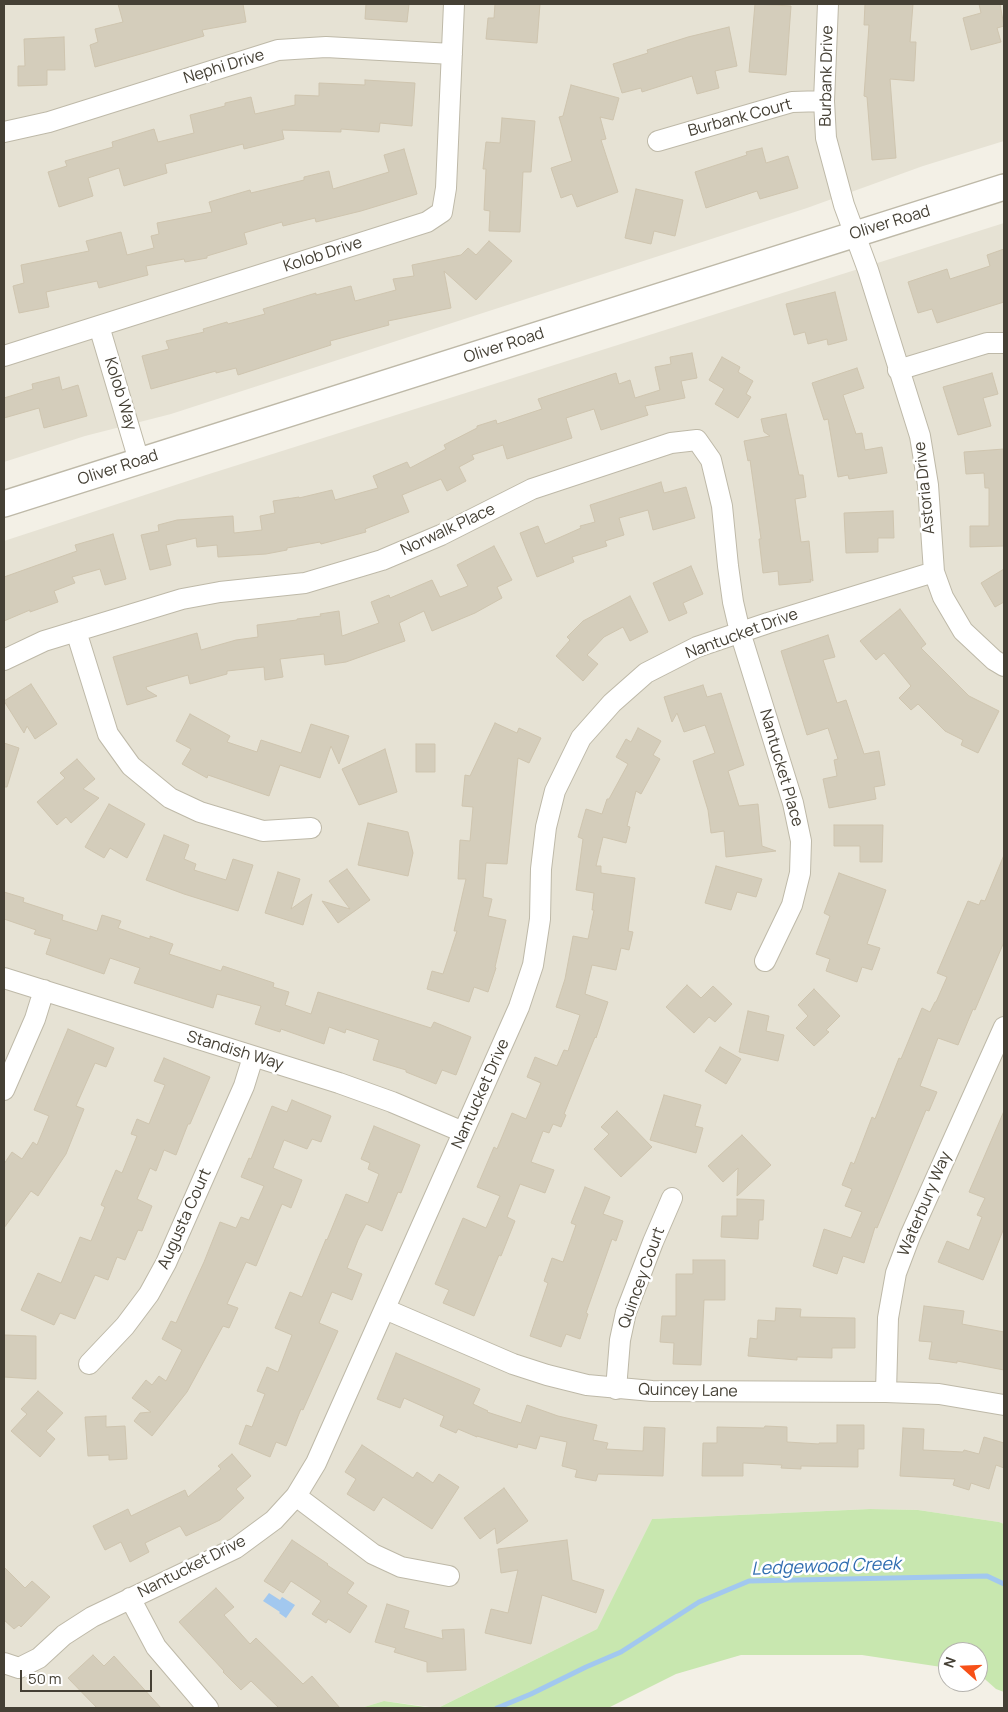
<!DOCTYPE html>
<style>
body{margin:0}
#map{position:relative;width:1008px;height:1712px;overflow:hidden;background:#f3f0e6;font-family:Manrope,sans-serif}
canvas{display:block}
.frame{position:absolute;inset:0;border:5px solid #454035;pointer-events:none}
.north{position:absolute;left:938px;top:1642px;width:50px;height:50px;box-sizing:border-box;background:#fff;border:1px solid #b5b3ae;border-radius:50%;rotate:290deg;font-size:14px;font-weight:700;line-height:20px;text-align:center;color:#454035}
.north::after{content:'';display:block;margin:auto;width:18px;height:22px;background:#f75018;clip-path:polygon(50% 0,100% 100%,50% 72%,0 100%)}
.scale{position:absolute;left:20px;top:1670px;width:132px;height:22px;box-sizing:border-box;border:2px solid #454035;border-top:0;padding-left:6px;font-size:15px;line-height:18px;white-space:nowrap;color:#454035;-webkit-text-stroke:4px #fff;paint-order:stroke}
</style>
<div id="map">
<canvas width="1008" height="1712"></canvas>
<div class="frame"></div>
<div class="north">N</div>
<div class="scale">50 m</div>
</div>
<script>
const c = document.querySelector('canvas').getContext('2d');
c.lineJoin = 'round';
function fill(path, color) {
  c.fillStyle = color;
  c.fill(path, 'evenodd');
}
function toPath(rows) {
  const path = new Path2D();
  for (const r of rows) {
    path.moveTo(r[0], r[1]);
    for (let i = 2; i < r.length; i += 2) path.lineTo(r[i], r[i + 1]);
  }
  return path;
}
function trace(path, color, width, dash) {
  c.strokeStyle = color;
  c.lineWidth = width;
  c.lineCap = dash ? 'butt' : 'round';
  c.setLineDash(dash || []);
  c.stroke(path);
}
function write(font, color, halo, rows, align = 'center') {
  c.font = font + ' Manrope,sans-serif';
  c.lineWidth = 5;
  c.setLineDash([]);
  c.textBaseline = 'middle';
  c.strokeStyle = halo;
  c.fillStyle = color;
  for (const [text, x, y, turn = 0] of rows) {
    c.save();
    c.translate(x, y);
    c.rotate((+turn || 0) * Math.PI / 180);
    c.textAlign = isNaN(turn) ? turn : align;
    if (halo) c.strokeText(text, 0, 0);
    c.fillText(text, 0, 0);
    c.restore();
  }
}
const residential = toPath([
 [4,4,1004,4,1004,141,923,166,807,208,171,414,85,436,4,462],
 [1004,223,1004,1524,999,1522,918,1510,870,1509,652,1519,597,1629,438,1708,384,1701,361,1708,4,1708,4,541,206,475]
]);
const green = toPath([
 [870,1509,918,1510,999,1522,1004,1524,1004,1692,996,1689,978,1673,978,1652,948,1652,948,1668,862,1655,741,1655,676,1674,608,1708,438,1708,597,1629,652,1519],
 [384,1701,432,1708,361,1708]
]);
const water = toPath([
 [269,1593,280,1600,282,1597,295,1605,286,1618,279,1613,280,1612,263,1601]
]);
const stream = toPath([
 [497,1708,531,1694,586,1667,621,1652,699,1602,749,1581,987,1576,1004,1584]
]);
const building = toPath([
 [118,4,243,4,246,22,202,30,204,36,95,67,90,45,98,42,95,29,123,22,118,4],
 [366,4,409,4,407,22,365,19,366,4],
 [495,4,540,4,537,43,486,39,488,18,494,18,495,4],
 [755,4,791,6,786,75,749,72,755,4],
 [865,4,913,4,910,42,916,42,914,81,890,79,896,158,872,160,867,97,864,96,869,25,864,25,865,4],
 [979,4,1000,4,1004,26,997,28,1001,42,971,50,963,18,981,13,979,4],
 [729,27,737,66,715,71,719,88,697,94,692,76,642,92,641,88,622,93,613,64,648,53,647,50,688,37,729,27],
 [64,37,65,70,47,70,47,85,18,86,18,66,25,66,24,39,64,37],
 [365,80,415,83,412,126,380,123,379,132,341,129,341,132,282,130,284,139,244,149,243,144,165,164,167,173,124,186,119,168,88,178,93,196,59,207,48,172,67,166,65,161,113,147,112,142,154,129,158,142,194,133,190,115,225,106,225,103,251,97,255,114,295,105,295,95,319,96,319,83,365,85,365,80],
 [571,85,619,98,613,120,600,117,606,139,601,140,618,192,577,207,572,194,561,198,551,168,572,161,559,117,563,116,571,85],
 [502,118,535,121,531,172,523,172,520,232,489,231,490,211,484,210,486,169,483,169,486,142,500,143,502,118],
 [762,148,766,163,788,156,798,188,760,199,757,191,706,208,695,172,747,155,746,152,762,148],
 [404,149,417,194,361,211,316,222,315,218,283,226,282,222,244,233,247,244,207,256,207,258,185,262,184,259,146,266,148,275,99,288,97,281,46,292,49,307,19,313,13,286,24,283,21,265,89,251,86,241,121,232,127,255,154,248,151,236,159,234,157,223,212,212,209,202,250,190,251,193,304,180,304,177,329,171,333,189,389,172,384,155,404,149],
 [636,189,683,200,675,236,654,231,651,244,625,238,636,189],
 [489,241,512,261,476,300,444,271,451,308,388,321,389,325,330,341,331,345,238,375,236,368,216,373,216,371,151,389,142,356,169,349,166,341,204,332,203,329,227,322,228,324,265,314,263,309,316,293,316,295,351,286,355,301,396,290,393,279,414,276,412,265,461,255,468,248,476,255,489,241],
 [1004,249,1004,302,937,323,932,309,918,313,908,282,947,269,950,279,990,266,987,255,1004,249],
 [835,292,847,340,828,345,827,339,808,344,805,332,794,335,786,304,835,292],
 [692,353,697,378,681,381,685,398,645,406,648,415,601,430,594,409,566,418,572,438,507,459,503,445,472,455,474,459,459,467,466,481,447,491,441,479,402,495,409,512,365,529,366,532,321,544,320,542,287,548,287,550,266,554,218,557,217,545,197,547,196,538,166,545,171,565,150,570,141,535,159,531,158,525,177,520,233,516,234,533,262,530,260,516,275,513,273,501,299,497,299,498,332,490,335,500,378,488,373,476,407,462,410,468,446,449,444,445,477,428,477,426,496,420,497,424,542,409,538,399,616,373,619,384,630,380,635,398,660,390,655,367,671,364,670,357,692,353],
 [722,357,740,367,738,372,753,381,746,394,751,397,738,418,715,404,724,389,709,380,722,357],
 [857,368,864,388,843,395,856,434,862,433,865,450,882,447,887,473,849,479,848,475,838,477,828,419,824,420,812,383,857,368],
 [992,373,998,394,983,398,991,426,958,435,943,387,992,373],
 [59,377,62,390,78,385,87,416,44,428,39,408,4,418,4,398,33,389,32,384,59,377],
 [786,414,799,475,803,475,806,497,795,499,801,542,809,541,813,581,810,579,811,582,779,585,778,571,763,573,759,539,761,539,755,495,750,460,748,461,744,441,770,436,764,432,761,419,786,414],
 [1004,449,1004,546,970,547,970,526,989,526,989,488,985,488,984,473,966,474,964,452,1004,449],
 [661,482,664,493,686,487,695,518,653,530,648,510,619,518,624,535,605,541,607,546,572,557,574,562,537,577,520,533,538,526,545,544,581,528,580,526,595,522,590,505,661,482],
 [893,511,894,538,878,538,878,552,846,553,844,513,893,511],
 [113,534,126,579,105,585,100,569,72,577,75,583,54,591,58,602,30,612,30,610,4,621,4,577,77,551,75,545,113,534],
 [494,546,512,580,497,587,502,598,475,613,432,631,424,611,399,623,405,641,346,662,325,665,324,654,280,659,283,677,265,680,264,667,227,671,227,674,190,684,188,675,146,687,147,690,157,696,127,705,113,657,197,633,201,650,236,640,258,637,257,625,297,620,297,619,321,616,320,614,339,611,342,636,379,623,371,602,389,595,390,598,432,580,440,597,468,586,457,565,494,546],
 [691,566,703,594,683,603,687,613,669,621,653,583,691,566],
 [1004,569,1004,602,995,607,981,583,1004,569],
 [630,596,648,632,630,641,623,627,604,637,587,655,598,664,583,681,556,656,570,640,567,637,583,621,630,596],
 [900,609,926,644,921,648,969,696,999,711,978,753,961,745,963,740,945,731,918,704,911,710,899,698,911,686,884,653,876,660,860,641,900,609],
 [828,635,835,657,823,660,837,703,846,700,864,754,879,751,885,785,874,787,876,799,829,808,823,779,837,776,834,760,838,759,828,728,807,735,781,651,828,635],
 [31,684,57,724,35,739,27,726,24,733,4,701,31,684],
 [703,685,707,697,721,693,744,765,728,771,739,806,758,804,762,846,776,851,726,857,724,831,711,833,708,810,693,761,715,753,705,725,684,732,677,713,672,722,664,697,703,685],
 [190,714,230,736,227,742,257,752,261,740,301,753,311,724,349,736,339,764,331,746,320,778,280,765,269,796,208,775,207,778,182,764,191,749,176,741,190,714],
 [495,723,517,733,519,728,541,738,529,763,518,758,507,864,486,863,483,897,492,899,488,916,506,920,495,967,496,968,488,992,474,987,469,1002,427,989,432,971,443,974,457,931,454,931,466,879,458,879,460,840,470,841,473,807,462,806,465,775,470,776,495,723],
 [638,728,661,741,653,755,660,759,641,794,636,791,627,826,630,827,626,843,603,837,596,866,601,866,601,873,635,878,628,931,633,932,629,950,621,948,616,970,592,965,585,994,608,1002,596,1038,595,1037,564,1114,566,1115,561,1127,553,1124,549,1133,543,1131,531,1162,554,1170,545,1193,520,1184,507,1217,515,1221,501,1256,499,1255,474,1316,443,1303,449,1290,435,1284,463,1218,486,1228,500,1196,477,1187,494,1147,497,1149,512,1113,526,1119,541,1083,527,1077,535,1057,557,1066,564,1050,568,1051,580,1015,556,1007,565,979,573,936,588,939,594,910,592,910,594,893,576,890,583,839,578,837,586,809,602,814,607,799,609,799,628,764,616,757,626,739,631,742,638,728],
 [4,743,19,748,7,787,4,787,4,743],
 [416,744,435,744,435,772,416,772,416,744],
 [385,749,397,792,359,805,342,769,385,749],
 [77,759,95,779,83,789,99,798,71,823,66,817,57,825,37,802,65,778,60,773,77,759],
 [109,804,145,824,127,858,110,848,104,858,85,847,109,804],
 [368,823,408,832,413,853,408,876,358,865,368,823],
 [834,825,883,825,882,862,860,862,860,846,834,846,834,825],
 [164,835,189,845,184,859,196,864,194,870,226,880,233,859,253,865,238,911,184,894,146,880,164,835],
 [1004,855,1004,942,975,1010,973,1009,958,1045,938,1038,920,1086,937,1092,929,1111,926,1110,877,1228,875,1227,864,1263,843,1256,837,1274,813,1266,824,1229,851,1238,862,1212,845,1206,852,1189,842,1185,851,1162,854,1164,872,1117,875,1119,899,1058,901,1059,922,1008,930,1012,935,1002,936,1002,947,977,937,973,968,901,979,905,981,900,985,901,1004,855],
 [716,866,762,879,756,897,737,892,731,910,705,903,716,866],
 [347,869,370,900,338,923,322,901,350,909,329,881,347,869],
 [278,872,300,879,291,909,312,894,303,925,265,913,278,872],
 [839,873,886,890,867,944,880,948,872,970,862,967,857,982,826,971,830,959,816,954,830,916,824,913,839,873],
 [4,892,24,898,23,902,63,915,62,920,97,931,102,915,121,921,118,928,150,939,150,936,173,944,169,954,221,971,223,966,274,983,273,987,289,992,285,1005,311,1014,318,992,431,1028,434,1022,471,1037,456,1075,442,1070,436,1084,406,1072,406,1070,373,1060,379,1040,346,1029,345,1033,329,1027,324,1044,281,1029,280,1032,255,1024,261,1006,217,994,213,1008,134,983,140,968,110,958,104,974,46,954,51,939,34,934,36,930,4,919,4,892],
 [687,985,701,998,713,986,732,1004,715,1022,709,1017,694,1033,666,1007,687,985],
 [814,989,840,1016,826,1030,829,1032,814,1046,796,1028,808,1016,798,1005,814,989],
 [748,1011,769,1016,766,1031,784,1035,778,1061,739,1052,748,1011],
 [68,1029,114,1048,106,1067,95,1063,76,1106,84,1109,66,1154,38,1196,31,1191,4,1228,4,1164,12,1152,22,1159,33,1142,37,1145,49,1116,34,1110,68,1029],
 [720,1047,741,1059,726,1084,705,1071,720,1047],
 [164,1058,210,1077,190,1124,188,1124,176,1155,164,1150,156,1171,150,1168,137,1199,152,1206,142,1231,138,1230,125,1260,117,1257,108,1280,95,1275,75,1319,60,1313,54,1325,21,1310,38,1273,61,1283,80,1237,91,1241,105,1207,101,1205,116,1170,122,1173,137,1136,131,1134,137,1119,149,1124,165,1085,154,1081,164,1058],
 [664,1095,701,1105,695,1126,703,1128,696,1153,650,1140,664,1095],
 [292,1100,331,1116,321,1142,312,1139,307,1149,284,1140,273,1168,302,1180,291,1208,282,1204,256,1266,246,1262,227,1304,238,1308,229,1328,223,1326,187,1392,152,1436,134,1421,140,1413,151,1412,132,1398,146,1380,152,1385,159,1376,166,1381,182,1350,162,1339,171,1321,176,1323,204,1262,220,1222,236,1228,241,1217,249,1220,264,1186,241,1177,249,1158,251,1159,272,1106,287,1112,292,1100],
 [617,1111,652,1147,621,1177,594,1149,609,1134,601,1127,617,1111],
 [1004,1111,1004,1228,983,1280,938,1262,947,1241,969,1250,982,1217,977,1215,985,1198,969,1192,1004,1111],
 [374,1126,420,1145,401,1193,398,1192,382,1231,366,1224,358,1240,347,1268,362,1274,352,1300,332,1292,319,1323,338,1331,303,1410,301,1409,286,1446,276,1442,270,1457,239,1444,246,1425,252,1427,265,1394,257,1391,267,1367,278,1372,292,1335,275,1328,290,1292,302,1297,326,1239,327,1240,346,1194,368,1203,379,1174,368,1169,370,1163,361,1159,374,1126],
 [742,1135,771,1165,737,1196,738,1168,723,1182,708,1166,742,1135],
 [585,1187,610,1197,603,1214,623,1221,616,1241,612,1239,586,1313,588,1314,580,1339,566,1334,561,1347,530,1336,548,1283,544,1281,552,1258,563,1262,576,1225,571,1223,585,1187],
 [737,1199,764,1200,763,1220,759,1220,758,1239,721,1237,722,1216,737,1216,737,1199],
 [693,1260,725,1260,725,1300,704,1300,701,1365,673,1364,674,1343,660,1342,662,1316,676,1316,676,1274,693,1274,693,1260],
 [924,1306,964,1311,962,1324,1004,1332,1004,1370,957,1361,957,1363,929,1359,932,1342,919,1341,924,1306],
 [776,1308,801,1309,800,1317,855,1318,855,1348,832,1348,832,1358,797,1357,797,1360,748,1356,750,1338,757,1339,758,1320,775,1321,776,1308],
 [4,1335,36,1336,36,1379,4,1377,4,1335],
 [396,1353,480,1389,473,1404,488,1411,487,1412,521,1423,527,1405,558,1416,597,1425,593,1440,608,1443,606,1449,643,1451,644,1427,665,1428,663,1476,598,1474,596,1481,575,1477,577,1470,562,1466,567,1442,540,1436,536,1449,518,1444,517,1448,477,1436,477,1437,458,1429,456,1433,440,1426,444,1416,404,1398,400,1408,377,1399,396,1353],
 [38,1391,63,1413,46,1431,55,1439,40,1457,11,1431,27,1414,21,1409,38,1391],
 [106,1416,106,1427,125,1426,127,1459,109,1460,109,1455,88,1456,85,1417,106,1416],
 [837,1425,864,1425,864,1449,858,1449,858,1467,801,1466,801,1469,781,1468,782,1465,743,1463,743,1476,702,1476,703,1443,717,1443,717,1427,764,1428,765,1426,787,1427,787,1442,819,1444,819,1443,837,1443,837,1425],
 [903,1428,924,1429,923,1450,963,1452,964,1450,979,1454,984,1437,1004,1443,1004,1468,996,1465,989,1489,971,1483,969,1490,953,1485,955,1479,900,1476,903,1428],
 [362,1445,413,1478,417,1472,433,1483,439,1474,459,1487,432,1529,383,1497,374,1511,347,1494,356,1479,345,1472,362,1445],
 [232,1454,251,1476,236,1489,244,1498,220,1520,186,1536,180,1526,145,1543,149,1552,130,1562,121,1542,105,1550,93,1526,128,1509,131,1516,185,1490,188,1497,221,1469,218,1466,232,1454],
 [504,1488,528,1521,497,1544,495,1528,480,1539,464,1518,504,1488],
 [292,1540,328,1564,327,1565,354,1583,347,1593,367,1606,350,1633,328,1619,326,1623,312,1614,321,1601,291,1581,283,1593,264,1581,292,1540],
 [567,1540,572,1580,604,1590,596,1613,542,1595,531,1644,485,1633,491,1609,508,1613,518,1570,501,1573,498,1549,567,1540],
 [4,1567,25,1588,32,1581,50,1597,21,1627,19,1625,14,1629,4,1620,4,1567],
 [216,1588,234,1607,224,1615,250,1644,256,1638,303,1684,312,1676,340,1708,279,1708,251,1681,241,1690,223,1672,224,1671,179,1622,216,1588],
 [387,1604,409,1611,404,1628,443,1639,442,1630,464,1629,466,1670,427,1672,427,1662,394,1652,396,1648,375,1642,387,1604],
 [93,1655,104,1666,114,1656,161,1708,97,1708,68,1678,93,1655]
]);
const minor = toPath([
 [828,4,824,101,826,138,844,205,868,270,920,436,928,485,934,572,943,597,963,631,994,660,1004,666],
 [4,132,49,122,278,50,326,47,452,54],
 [658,141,792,102,824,101],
 [99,326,139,461],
 [4,356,427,222,442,212,446,188,454,4],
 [898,370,987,343,1004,343],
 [76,631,108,734,131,766,170,798,200,812,263,831,311,828],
 [4,660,44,641,182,599,220,592,305,583,382,560,441,535,532,489,671,443,697,440,711,460,722,506,728,566,733,602,740,632,793,803,801,841,800,873,792,905,765,961],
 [4,978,339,1083,392,1102,463,1132],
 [4,1090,35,1019,44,990],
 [385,1309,513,1364,547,1375,587,1385,652,1391,886,1392,939,1394,1004,1405],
 [89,1364,125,1326,149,1294,166,1263,244,1086,253,1057],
 [616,1389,620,1340,626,1312,653,1242,672,1198],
 [886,1392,888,1318,896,1273,910,1236,1004,1027],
 [296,1496,373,1554,401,1567,449,1576],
 [130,1598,156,1647,208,1708],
 [4,1663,19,1668,39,1658,64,1635,92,1617,236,1548,274,1520,296,1496,316,1463,519,1007,533,965,540,919,541,869,546,827,555,791,581,738,612,703,646,673,697,647,768,623,934,572]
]);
const tertiary = toPath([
 [4,504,1004,187]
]);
const streetNames = [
 ["Nephi Drive",224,67,-17],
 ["Burbank Drive",827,76,-89],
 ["Burbank Court",740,118,-15],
 ["Oliver Road",890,223,-17],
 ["Kolob Drive",323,255,-18],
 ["Oliver Road",504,346,-18],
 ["Kolob Way",120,394,73],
 ["Oliver Road",118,468,-18],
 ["Astoria Drive",925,488,-96],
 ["Norwalk Place",448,530,-25],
 ["Nantucket Drive",742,634,-20],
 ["Nantucket Place",781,768,74],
 ["Standish Way",235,1051,17],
 ["Nantucket Drive",481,1094,-66],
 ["Waterbury Way",925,1204,-67],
 ["Augusta Court",185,1219,-66],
 ["Quincey Court",642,1278,-70],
 ["Quincey Lane",688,1391,1],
 ["Nantucket Drive",192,1567,-27]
];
const waterNames = [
 ["Ledgewood Creek",826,1567,-2]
];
fill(residential, '#e6e2d4');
fill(green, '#c8e7af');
fill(water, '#a2c8ef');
trace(stream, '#a2c8ef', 5);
fill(building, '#d4cdbb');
trace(building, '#cfc5af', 1);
trace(minor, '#beb9a8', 22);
trace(tertiary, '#beb9a8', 28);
trace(minor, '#fff', 20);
trace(tertiary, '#fff', 25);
write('16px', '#454035', '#fff', streetNames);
write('italic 18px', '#306db0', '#fff', waterNames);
</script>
